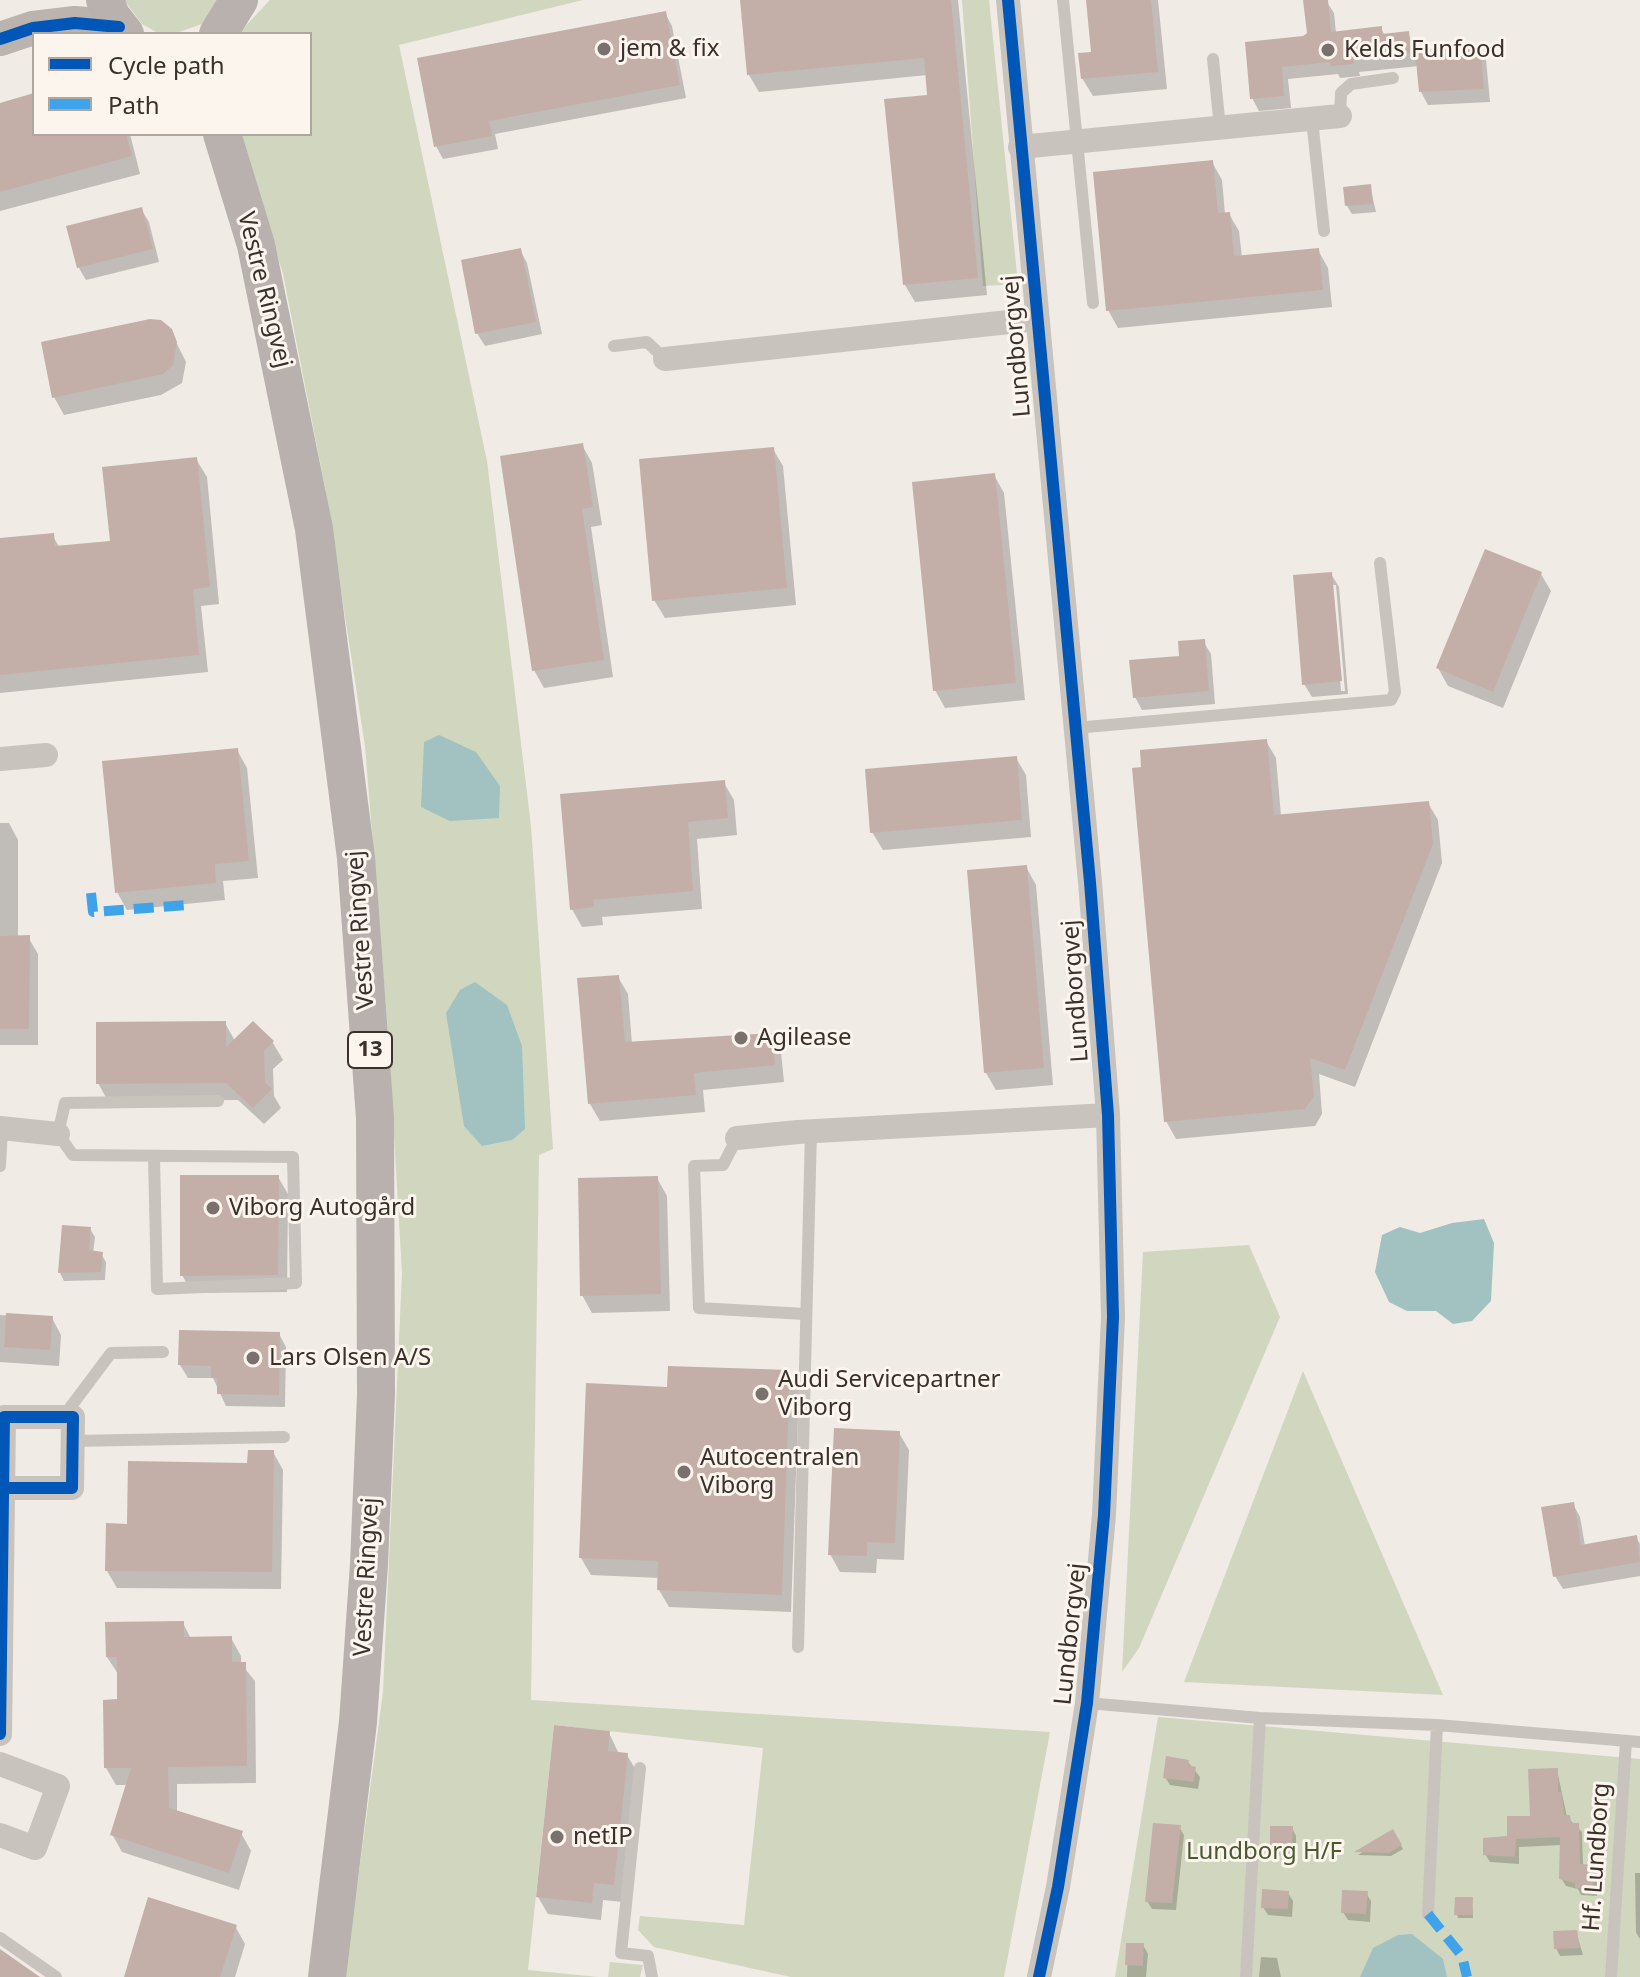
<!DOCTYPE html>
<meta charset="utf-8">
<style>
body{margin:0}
#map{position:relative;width:1640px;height:1977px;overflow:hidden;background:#f0ebe5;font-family:"Noto Sans",sans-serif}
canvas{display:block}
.legend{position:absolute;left:32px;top:32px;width:280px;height:104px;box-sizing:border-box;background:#fbf5ee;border:2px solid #aea6a0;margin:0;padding:10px 14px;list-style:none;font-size:24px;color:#3b302b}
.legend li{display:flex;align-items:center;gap:16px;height:40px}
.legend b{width:40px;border:2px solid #aea6a0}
</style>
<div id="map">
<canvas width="1640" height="1977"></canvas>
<ul class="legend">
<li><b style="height:10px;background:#0057b8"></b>Cycle path</li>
<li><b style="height:10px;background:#3fa3eb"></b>Path</li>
</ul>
</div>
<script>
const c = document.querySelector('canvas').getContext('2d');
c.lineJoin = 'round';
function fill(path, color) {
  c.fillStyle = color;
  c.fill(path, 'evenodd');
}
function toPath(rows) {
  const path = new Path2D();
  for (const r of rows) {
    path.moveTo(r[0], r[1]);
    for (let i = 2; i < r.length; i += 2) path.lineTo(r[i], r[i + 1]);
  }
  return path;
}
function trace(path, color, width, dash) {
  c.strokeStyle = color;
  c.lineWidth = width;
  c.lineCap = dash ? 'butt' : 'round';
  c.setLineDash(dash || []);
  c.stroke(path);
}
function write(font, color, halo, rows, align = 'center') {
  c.font = font + ' "Noto Sans",sans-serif';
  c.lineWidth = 6;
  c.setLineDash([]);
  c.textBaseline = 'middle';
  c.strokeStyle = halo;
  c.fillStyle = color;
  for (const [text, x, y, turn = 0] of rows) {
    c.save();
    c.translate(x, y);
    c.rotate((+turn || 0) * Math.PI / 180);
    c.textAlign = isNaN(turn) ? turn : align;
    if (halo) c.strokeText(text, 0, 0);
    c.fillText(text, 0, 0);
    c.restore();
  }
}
const green = toPath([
 [124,0,220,0,202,24,173,34,156,32,142,24],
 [270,0,583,0,399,45,487,461,531,826,553,1149,539,1155,531,1700,1050,1732,1004,1977,791,1977,654,1947,638,1930,640,1916,744,1925,763,1748,554,1725,528,1970,598,1977,345,1977,383,1692,402,1273,388,1032,365,746,325,487,283,274,240,134,310,134,310,34,238,34],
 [962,0,989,0,1018,284,983,286],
 [1249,1245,1280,1317,1139,1648,1122,1672,1143,1252],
 [1303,1371,1443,1695,1184,1682],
 [1158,1717,1640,1759,1640,1977,1115,1977],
 [610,1962,643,1965,640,1977,608,1977]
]);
const water = toPath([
 [439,735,476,752,500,786,499,818,450,821,421,807,424,742],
 [475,982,507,1005,522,1046,525,1129,512,1140,482,1146,464,1126,446,1013,460,990],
 [1484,1219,1494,1243,1491,1301,1472,1321,1453,1324,1436,1311,1407,1311,1389,1302,1375,1272,1382,1235,1400,1227,1420,1233,1452,1223],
 [1412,1934,1443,1959,1447,1977,1360,1977,1373,1948,1398,1935]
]);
const shadow = toPath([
 [747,0,958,0,987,295,915,302,905,285,929,97,927,75,759,92,749,75],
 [1088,0,1158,0,1167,89,1093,96,1082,78,1093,54],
 [1326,1,1334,13,1336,33,1381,28,1385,36,1408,33,1416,52,1479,46,1486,59,1490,102,1428,105,1421,92,1419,66,1359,72,1360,76,1340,78,1338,74,1288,79,1291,108,1259,111,1252,98,1309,34],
 [665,13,672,26,686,98,495,134,498,149,443,159,436,146],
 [34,96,34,134,130,134,140,174,0,211,0,105],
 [1212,162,1222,180,1225,214,1229,214,1239,231,1242,258,1318,250,1328,268,1332,307,1118,328,1108,310],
 [1370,186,1376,212,1352,214,1347,206],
 [141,209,149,222,159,262,86,280,79,268,69,228],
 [520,250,527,263,542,334,485,346,477,333],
 [170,330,186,362,182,383,161,395,64,415,54,397],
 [582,445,592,463,602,525,591,527,613,677,544,688,534,670],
 [773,449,783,466,796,605,665,618,654,600],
 [196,459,207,477,219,604,201,606,208,672,0,693,0,540,52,535,60,548,112,543],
 [994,475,1004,493,1025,700,945,708,935,690],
 [1331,574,1339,587,1348,694,1312,697,1304,684],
 [1332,585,1336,585,1345,691,1341,691],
 [1541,574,1551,591,1503,708,1448,686,1438,668],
 [1203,641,1211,654,1215,704,1142,710,1135,697],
 [1266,741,1276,758,1281,816,1428,803,1438,820,1442,863,1355,1087,1319,1074,1322,1114,1315,1126,1176,1139,1166,1121],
 [237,750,247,768,258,878,223,881,225,900,127,910,117,892],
 [1016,758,1026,775,1031,837,883,850,872,832],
 [724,783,734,800,737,835,697,839,702,909,602,917,603,925,582,927,572,909],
 [0,823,9,823,18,840,18,937,28,937,38,954,38,1045,0,1045],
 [1026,867,1036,885,1053,1085,996,1090,986,1073,969,872],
 [618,977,628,994,632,1044,771,1035,781,1052,784,1082,703,1090,705,1112,600,1121,590,1104],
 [225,1023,235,1041,253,1024,273,1043,283,1060,273,1069,274,1096,281,1108,264,1124,238,1100,108,1101,98,1083],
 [278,1177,288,1194,287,1292,192,1293,182,1275],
 [657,1178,667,1196,670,1311,592,1313,582,1295],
 [90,1229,95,1237,93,1253,101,1254,106,1262,105,1280,64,1281,60,1273],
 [0,1315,52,1318,61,1335,59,1366,0,1362],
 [279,1334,286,1347,285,1407,226,1406,213,1378,188,1378,180,1365],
 [789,1372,799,1390,791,1612,669,1607,659,1590,660,1578,591,1575,581,1558,669,1389],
 [899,1433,909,1450,904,1560,877,1559,876,1573,840,1572,830,1554],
 [273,1452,283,1470,281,1589,117,1588,107,1571,129,1526],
 [1573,1504,1580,1517,1585,1546,1636,1537,1640,1544,1640,1576,1563,1589,1555,1576],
 [183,1623,191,1639,231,1638,241,1656,241,1664,255,1681,256,1783,177,1784,177,1813,241,1833,251,1851,239,1890,122,1852,112,1834,128,1785,116,1785,106,1768,119,1701,118,1674,107,1657],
 [609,1733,619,1754,627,1755,637,1772,623,1902,603,1900,601,1920,548,1914,538,1897],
 [1188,1762,1200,1777,1198,1789,1170,1785,1165,1777],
 [1557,1770,1567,1817,1582,1832,1583,1866,1593,1866,1597,1874,1597,1896,1581,1895,1578,1889,1566,1886,1561,1878,1562,1845,1519,1847,1519,1864,1490,1862,1485,1854,1532,1818],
 [1179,1827,1184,1835,1176,1910,1152,1909,1147,1901],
 [1292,1828,1296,1836,1296,1857,1276,1856,1272,1848],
 [1392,1832,1403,1849,1391,1856,1358,1855],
 [1640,1866,1640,1938,1639,1938,1636,1932,1635,1873,1640,1873],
 [1288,1893,1293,1901,1292,1917,1268,1915,1263,1907],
 [1366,1893,1371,1901,1370,1922,1348,1920,1343,1912],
 [1472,1899,1473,1918,1458,1918,1457,1914],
 [235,1926,245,1944,235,1977,126,1977],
 [1576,1932,1583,1955,1560,1956,1556,1948],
 [1128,1945,1143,1945,1148,1954,1146,1977,1127,1977],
 [1261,1957,1277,1958,1281,1977,1259,1977]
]);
const building = toPath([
 [740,0,951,0,978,278,903,285,884,99,927,95,924,58,747,75],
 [1086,0,1151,0,1158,72,1081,79,1078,53,1091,52],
 [1303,0,1328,0,1331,32,1382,26,1382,34,1409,31,1411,53,1353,59,1354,64,1331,66,1330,62,1282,67,1284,96,1250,99,1245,42,1303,36,1307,33],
 [666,11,680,85,489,121,492,136,434,147,417,58],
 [1480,44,1484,89,1419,92,1415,50],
 [34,93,34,134,126,134,132,156,0,192,0,103],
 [1213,160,1218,213,1230,212,1234,256,1319,248,1323,290,1106,311,1093,172],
 [1371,184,1373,204,1345,206,1343,187],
 [142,207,153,249,77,268,66,226],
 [521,248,536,322,475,334,461,260],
 [150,319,161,320,172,329,177,342,173,365,163,374,52,398,41,342],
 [583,443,593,507,582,509,604,660,532,671,500,456],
 [774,447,787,588,652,601,639,459],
 [197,457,210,587,193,589,199,655,0,675,0,538,54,533,55,546,110,541,102,467],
 [995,473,1016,683,933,691,912,482],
 [1485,549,1542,572,1493,692,1436,668],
 [1332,572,1342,681,1302,685,1293,575],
 [1205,639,1209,691,1133,698,1129,660,1179,656,1178,641],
 [1267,739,1274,815,1429,801,1433,844,1345,1070,1310,1058,1314,1096,1305,1109,1164,1122,1132,768,1141,767,1140,750],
 [238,748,249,861,215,864,216,883,115,893,102,761],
 [1017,756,1022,820,870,833,865,769],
 [725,780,728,818,688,822,693,891,593,900,594,907,570,910,560,794],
 [1027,865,1044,1068,984,1073,967,870],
 [30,935,29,1029,0,1029,0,936],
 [619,975,625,1042,772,1033,775,1065,694,1073,696,1095,588,1104,577,978],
 [226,1021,226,1047,253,1021,274,1041,264,1051,265,1082,272,1089,253,1108,226,1083,96,1084,96,1022],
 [180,1175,279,1175,278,1275,180,1276],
 [658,1176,661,1294,580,1296,578,1178],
 [62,1225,91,1227,89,1250,103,1252,101,1272,58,1273],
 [6,1313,53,1316,50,1350,4,1347],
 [179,1330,280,1332,279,1395,217,1394,217,1378,211,1378,211,1366,178,1365],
 [668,1366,790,1370,782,1595,657,1590,658,1561,579,1558,586,1383,667,1387],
 [834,1428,900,1431,895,1543,867,1542,867,1556,828,1555],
 [248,1450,274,1450,272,1572,105,1571,106,1523,127,1524,128,1461,247,1463],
 [1574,1502,1581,1545,1637,1535,1640,1562,1553,1577,1541,1507],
 [184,1621,184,1637,232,1636,232,1662,246,1662,247,1766,168,1767,169,1808,243,1831,229,1873,110,1835,131,1768,104,1768,103,1700,117,1699,117,1657,106,1657,105,1622],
 [554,1725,610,1731,608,1751,628,1753,614,1885,594,1883,592,1903,536,1897],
 [1166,1756,1189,1760,1188,1765,1196,1767,1194,1782,1163,1778],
 [1558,1768,1558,1792,1562,1792,1564,1815,1570,1815,1571,1823,1579,1823,1580,1864,1594,1865,1593,1889,1575,1888,1575,1883,1559,1879,1560,1837,1516,1839,1515,1857,1483,1855,1483,1838,1507,1836,1507,1816,1530,1816,1528,1769],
 [1153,1823,1181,1825,1172,1903,1145,1902],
 [1270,1826,1293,1826,1292,1850,1270,1849],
 [1393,1829,1402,1845,1389,1853,1354,1852],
 [1262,1889,1289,1891,1288,1909,1261,1908],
 [1342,1890,1368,1891,1366,1914,1341,1913],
 [148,1897,237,1925,220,1977,124,1977],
 [1455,1897,1473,1897,1472,1915,1454,1915],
 [1577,1930,1580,1948,1554,1949,1553,1931],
 [1126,1943,1144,1943,1143,1966,1125,1965],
 [0,1949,40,1977,0,1977]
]);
const lane = toPath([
 [1063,0,1093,303],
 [1213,59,1220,128],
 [1340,116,1341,93,1351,84,1393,78],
 [1312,120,1324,231],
 [614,346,647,342,665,359],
 [1075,728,1391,700,1395,692,1380,563],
 [737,1138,723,1165,694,1166,699,1308,805,1314],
 [154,1158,157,1289,296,1283,293,1157,73,1155,58,1134,65,1103,218,1101],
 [0,1166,2,1129],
 [63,1417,111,1353,163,1352],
 [73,1441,284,1437],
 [798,1647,811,1131],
 [1087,1703,1260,1718,1437,1725,1640,1742],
 [640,1768,621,1953,648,1956,652,1977],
 [1428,1914,1437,1725],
 [0,1938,56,1977],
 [1246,1977,1260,1718],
 [1611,1977,1626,1741]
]);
const street = toPath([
 [1008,0,1090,882,1108,1115,1113,1317,1104,1515,1087,1703,1058,1887,1039,1977],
 [1020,147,1340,116],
 [665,359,1037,319],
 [0,759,46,755],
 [0,1128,58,1134],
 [737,1138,798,1132,1108,1115],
 [0,1734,4,1417,73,1417,72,1488,4,1488],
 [0,1764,58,1786,35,1848,0,1835]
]);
const secondary = toPath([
 [0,39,33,28,75,23,119,27]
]);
const primary = toPath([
 [105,0,111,16,125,34],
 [218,34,239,0],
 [222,134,256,245,314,529,356,858,375,1118,376,1395,369,1564,358,1722,327,1977]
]);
const quiet = toPath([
 [91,893,93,912,186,905],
 [1428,1914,1462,1956,1467,1977]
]);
const cycleway = toPath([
 [1008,0,1090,882,1108,1115,1113,1317,1104,1515,1087,1703,1058,1887,1039,1977],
 [0,39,33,28,75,23,119,27],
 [0,1734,4,1417,73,1417,72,1488,4,1488]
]);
const markers = [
 [604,49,8,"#7a716c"],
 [1328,50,8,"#7a716c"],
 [741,1038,8,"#7a716c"],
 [213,1208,8,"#7a716c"],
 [253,1358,8,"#7a716c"],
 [762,1394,8,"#7a716c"],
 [684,1472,8,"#7a716c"],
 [557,1837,8,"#7a716c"]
];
const shields = [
 [370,1050,44]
];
const shieldNames = [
 ["13",370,1050]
];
const poiNames = [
 ["jem & fix",620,49],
 ["Kelds Funfood",1344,50],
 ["Agilease",757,1038],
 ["Viborg Autogård",229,1208],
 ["Lars Olsen A/S",269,1358],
 ["Audi Servicepartner",778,1380],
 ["Viborg",778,1408],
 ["Autocentralen",700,1458],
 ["Viborg",700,1486],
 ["netIP",573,1837]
];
const streetNames = [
 ["Vestre Ringvej",264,290,76],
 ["Lundborgvej",1017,346,-95],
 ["Vestre Ringvej",361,930,-94],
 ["Lundborgvej",1076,991,-94],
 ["Vestre Ringvej",367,1577,-87],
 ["Lundborgvej",1071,1634,-84],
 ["Hf. Lundborg",1597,1857,-86]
];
const parkNames = [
 ["Lundborg H/F",1264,1852]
];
fill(green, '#d1d6bf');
fill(water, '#a1c2c1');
fill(shadow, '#0003');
fill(building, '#c3afa7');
trace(lane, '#c9c3be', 12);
trace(street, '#c9c3be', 24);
trace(secondary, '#bab3ae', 34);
trace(primary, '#b8b1ad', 38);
trace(quiet, '#3fa3eb', 10, [20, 10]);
trace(cycleway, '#0057b8', 12);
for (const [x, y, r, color] of markers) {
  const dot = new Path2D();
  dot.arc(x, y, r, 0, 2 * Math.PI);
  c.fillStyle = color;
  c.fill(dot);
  trace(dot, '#fbf5ee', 3);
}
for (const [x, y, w] of shields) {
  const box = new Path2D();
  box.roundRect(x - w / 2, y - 18, w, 36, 6);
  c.fillStyle = '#fbf5ee';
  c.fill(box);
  trace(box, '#3b302b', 2);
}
write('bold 22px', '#3b302b', null, shieldNames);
write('24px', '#3b302b', '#fbf5ee', poiNames, 'left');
write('24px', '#3b302b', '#fbf5ee', streetNames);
write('24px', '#4a5a2e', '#fbf5ee', parkNames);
</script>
